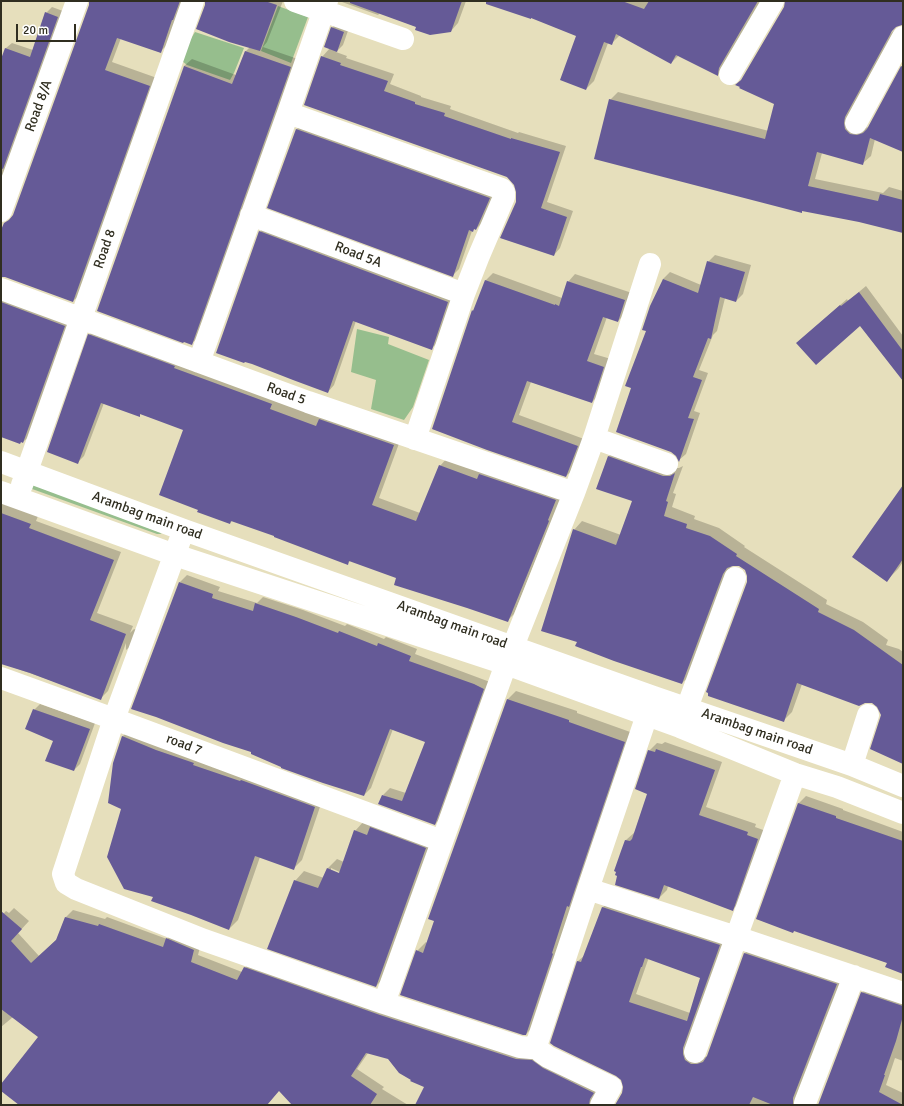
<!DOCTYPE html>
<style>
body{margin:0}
#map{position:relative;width:904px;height:1106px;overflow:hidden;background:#e6dfbc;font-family:Signika,sans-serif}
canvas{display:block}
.frame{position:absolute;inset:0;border:2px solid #302e20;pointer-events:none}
.scale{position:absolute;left:16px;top:24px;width:60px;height:18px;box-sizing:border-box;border:2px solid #302e20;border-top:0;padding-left:5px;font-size:12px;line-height:14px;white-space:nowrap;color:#302e20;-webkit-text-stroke:3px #fff;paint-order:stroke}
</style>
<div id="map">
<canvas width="904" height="1106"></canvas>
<div class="frame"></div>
<div class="scale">20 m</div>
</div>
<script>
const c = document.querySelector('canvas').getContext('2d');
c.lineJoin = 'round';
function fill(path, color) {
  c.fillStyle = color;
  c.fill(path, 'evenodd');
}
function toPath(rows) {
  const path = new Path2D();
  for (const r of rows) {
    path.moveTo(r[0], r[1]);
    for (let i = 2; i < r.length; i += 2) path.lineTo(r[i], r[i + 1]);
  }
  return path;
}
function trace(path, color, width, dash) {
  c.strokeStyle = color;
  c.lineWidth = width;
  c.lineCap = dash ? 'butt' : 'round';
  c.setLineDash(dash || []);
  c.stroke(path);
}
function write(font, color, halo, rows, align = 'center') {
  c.font = font + ' Signika,sans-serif';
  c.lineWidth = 4;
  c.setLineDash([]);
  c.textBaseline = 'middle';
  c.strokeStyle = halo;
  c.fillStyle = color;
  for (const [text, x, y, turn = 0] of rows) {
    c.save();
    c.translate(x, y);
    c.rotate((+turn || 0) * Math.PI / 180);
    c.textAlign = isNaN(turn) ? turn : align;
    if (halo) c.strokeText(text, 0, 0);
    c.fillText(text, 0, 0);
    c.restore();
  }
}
const green = toPath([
 [278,6,308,17,291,63,261,51],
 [195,32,244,48,234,73,230,80,187,65,182,61,187,45],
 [357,329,389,337,388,344,429,360,413,407,404,420,371,409,376,380,351,372],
 [32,484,162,533,160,534,157,534,35,490,32,489]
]);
const shadow = toPath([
 [90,1,184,1,168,44,160,52,121,38,112,62,157,78,81,294,73,301,5,276,1,276,1,233,4,224,14,215,90,5],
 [206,1,283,1,267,42,263,47,298,59,200,336,192,343,184,66,192,59,236,75,245,52,250,47,206,5],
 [342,1,466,1,458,23,451,31,417,27,380,13,378,15,342,2],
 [504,1,761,1,725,68,718,75,679,55,671,63,620,35,611,44,608,43,594,81,586,89,577,35],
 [786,1,903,1,903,24,898,25,888,34,889,35,896,28,852,108,865,128,869,127,903,65,903,150,875,139,871,156,863,163,822,153,815,179,883,193,889,187,903,191,903,232,610,100,618,92,769,131,775,104,743,79,785,8],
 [52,7,63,11,1,183,1,62,6,48,12,43,33,50,46,13],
 [338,21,350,25,343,45,336,52,347,56,346,58,394,74,390,84,421,96,421,97,451,106,450,109,518,133,519,132,566,146,547,202,573,211,560,248,554,255,516,202,517,197,515,185,507,177,322,57,330,48,332,28],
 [303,123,495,192,482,223,476,229,475,228,472,231,459,269,453,275,296,130],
 [266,225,454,295,438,342,432,348,356,321,334,385,328,392,260,232],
 [715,255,751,265,743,294,736,301,725,298,717,331,713,335,699,370,708,373,694,411,700,413,686,454,679,460,632,388,647,331,663,279,670,272,701,285,708,262],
 [493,273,562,298,568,282,575,274,632,293,625,314,618,321,607,317,594,354,611,359,599,395,592,402,531,382,519,415,584,439,574,469,566,476,433,429,473,311,475,308,486,280],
 [866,286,903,336,903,380,860,325,804,337,847,299,848,301],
 [1,291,72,318,31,435,23,442,1,436],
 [96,328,321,418,327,412,401,438,379,498,420,513,440,466,447,458,563,493,514,614,507,621,398,577,351,560,348,563,233,520,230,523,184,429,141,414,139,415,104,403,84,456,77,463,89,335],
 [617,448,672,468,679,468,683,466,673,493,676,494,672,507,695,516,694,519,719,528,745,546,744,547,827,600,826,604,863,622,888,640,886,645,899,649,903,652,903,763,878,706,872,702,802,684,792,712,783,721,748,583,748,576,746,570,739,565,731,566,691,675,682,683,578,642,574,530,582,521,621,535,633,500,608,457],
 [903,486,903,562,898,569,887,580],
 [1,502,38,516,36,521,121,552,97,613,133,626,130,633,134,629,137,630,131,646,126,650,126,643,108,691,101,698,1,663],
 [187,575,220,587,218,591,257,603,263,597,303,610,345,626,347,624,384,639,386,637,417,649,415,654,490,682,442,817,435,824,383,795,390,788,406,793,427,741,393,729,371,788,364,795,180,582],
 [516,691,577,711,577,713,633,733,535,1025,526,1034,417,951,426,942,427,943,508,699],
 [40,704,95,723,80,764,74,770,55,740,34,710],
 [131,728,323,798,302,860,293,869,260,857,238,920,229,929,154,897,123,808,122,737],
 [665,742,722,762,706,807,756,824,755,827,766,831,740,902,732,910,668,886,667,890,659,898,622,851,626,840,635,832,649,793,649,751,657,743,662,744],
 [806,796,843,809,843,810,903,832,903,973,888,963,795,930,793,932,757,919,799,803],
 [364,821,435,839,385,977,376,986,295,881,304,871,324,878,328,868,337,859,344,862,355,831],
 [331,868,344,874,343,876,331,870],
 [611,900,727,938,699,1057,705,1057,708,1056,745,953,752,946,844,977,805,1105,616,1105,623,1093,624,1086,622,1079,617,1075,551,1043,578,961,585,955,603,907],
 [649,958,702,977,690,1013,636,994,648,960],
 [14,908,29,921,18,933,39,956,57,939,65,918,73,910,105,919,107,917,167,939,174,931,201,943,198,955,242,972,245,968,252,960,524,1052,600,1085,599,1105,416,1105,425,1086,412,1079,388,1058,368,1053,357,1069,384,1087,382,1089,408,1105,293,1105,279,1090,267,1105,21,1105,1,1089,1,1086,40,1037,13,1017,1,1027,1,916,6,911,9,913],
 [869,985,903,996,903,1061,895,1058,886,1085,903,1093,903,1105,819,1105,862,993]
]);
const building = toPath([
 [89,1,180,1,173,20,172,20,161,53,117,38,105,70,150,86,73,302,5,277,1,277,1,230,4,223,9,220,13,215,89,5],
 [205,1,265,1,277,5,260,51,229,42,196,29,205,5],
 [350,1,462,1,451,32,430,35,415,30,416,27,350,3],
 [486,1,622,1,644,9,649,1,758,1,719,68,718,74,718,76,676,55,671,64,616,34,612,45,604,42,586,90,560,80,576,36,531,18,531,19,486,4],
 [785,1,903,1,903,23,902,25,896,27,892,31,845,117,844,123,845,129,850,134,857,135,863,133,867,129,901,66,903,67,903,152,870,138,863,165,817,152,808,186,878,201,880,194,903,200,903,233,859,222,802,211,802,213,594,159,609,99,765,139,774,104,739,88,740,87,735,85,741,80,784,7],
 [45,12,58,17,3,169,1,168,1,59,5,48,30,57],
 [331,27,344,32,337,52,324,47],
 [245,51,291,67,192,345,184,342,183,343,97,311,184,66,232,84],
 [321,56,341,63,340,65,388,81,384,91,415,102,415,104,445,113,444,116,511,139,511,138,560,152,541,208,567,217,554,256,500,238,516,202,516,192,514,185,507,177,304,105],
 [296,129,490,198,476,230,474,229,473,232,469,230,453,277,267,208],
 [259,231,448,302,432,350,353,321,328,393,293,380,252,364,245,362,244,363,216,353],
 [707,261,745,272,736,302,720,297,711,339,708,338,693,377,702,380,688,418,694,419,679,462,676,456,671,452,616,432,631,388,625,386,646,331,642,330,650,306,663,279,698,293],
 [485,280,555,305,555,304,559,306,567,281,625,300,618,322,603,317,587,361,604,367,592,403,527,381,512,422,578,446,566,477,487,450,432,429,472,310,473,311],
 [859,292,903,351,903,381,860,326,816,365,796,343,840,305,841,306],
 [1,302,65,326,23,443,21,442,20,444,1,437],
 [88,334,175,366,174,368,272,404,270,409,316,426,319,419,394,445,372,505,416,521,439,465,477,479,479,474,556,500,548,520,549,521,508,622,467,608,394,585,396,578,349,561,348,565,274,537,274,536,231,521,230,524,197,512,198,510,159,495,183,430,140,414,140,417,101,403,78,464,47,452],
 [608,456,663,476,670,476,675,473,666,501,668,502,664,516,687,524,686,528,710,536,737,554,736,556,819,609,818,612,854,630,903,665,903,764,870,749,881,715,877,707,872,703,865,703,859,706,797,683,784,722,708,696,708,693,706,692,747,582,747,576,745,570,739,566,733,566,727,568,723,574,682,684,614,661,575,646,577,642,541,631,573,529,616,545,632,501,596,489],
 [903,485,903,559,887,582,852,557],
 [1,513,31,524,29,528,114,560,90,620,126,634,101,700,30,673,1,664],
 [179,582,213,594,212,598,253,611,255,603,296,617,338,633,339,631,377,646,378,643,411,656,409,661,474,684,484,689,435,825,378,804,382,795,402,801,425,742,390,729,364,796,323,783,281,768,281,767,251,754,251,752,223,743,156,717,131,709],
 [507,699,569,720,569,722,625,742,569,907,567,906,552,953,553,954,526,1035,523,1035,400,995,416,950,423,953,434,921,428,919],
 [33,709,90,729,74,771,45,761,53,741,25,729],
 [122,736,156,750,194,763,193,765,240,781,241,780,315,807,294,870,255,856,229,930,191,915,151,901,153,897,124,889,107,857,121,809,108,803,113,763],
 [656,749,715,770,699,815,748,832,747,835,758,839,733,911,664,885,659,899,615,885,617,876,615,875,616,872,614,871,621,851,625,840,630,841,632,839,647,794,635,789,648,750,655,752],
 [798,803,836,816,836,818,903,841,903,974,885,967,887,963,794,931,793,933,756,919],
 [370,827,426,848,376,987,267,949,294,880,318,888,327,868,339,873,354,830,367,835],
 [602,907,720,945,683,1048,683,1054,685,1060,691,1064,697,1064,703,1062,707,1056,744,953,837,984,793,1098,793,1105,773,1105,753,1097,749,1105,615,1105,622,1093,623,1087,621,1080,616,1076,554,1046,550,1043,577,961,581,962],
 [645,958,700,978,687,1021,629,1002,641,967,642,967],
 [1,911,22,929,11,941,31,963,56,940,65,917,98,926,99,924,163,947,166,938,194,950,191,962,237,980,244,967,380,1015,516,1059,532,1060,543,1068,594,1093,590,1099,589,1105,415,1105,424,1087,410,1081,411,1080,399,1073,388,1059,366,1053,351,1076,377,1094,370,1105,292,1105,279,1091,267,1105,19,1105,1,1091,1,1084,38,1037,1,1009],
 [861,992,903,1006,903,1016,896,1041,884,1075,885,1075,879,1092,903,1105,818,1105]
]);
const minor = toPath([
 [295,1,403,39],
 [730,74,773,1],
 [288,113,502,189,504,192,504,197,478,258,464,294,415,439],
 [856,123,903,37],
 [1,211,77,1],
 [251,215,464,294],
 [1,289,308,402,574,493],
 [199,362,288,113,327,1],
 [594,438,667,464],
 [1,462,184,530,654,697,852,765,903,786],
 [22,485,193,1],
 [1,492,175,555,506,664,680,727,795,774,837,787,903,813],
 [180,540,114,719,442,841],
 [1,678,114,719,63,874,66,883,76,889,204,940,384,1003,520,1047,531,1048,535,1046,538,1040,588,889,647,715,654,697],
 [687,708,735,578],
 [852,765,868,715],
 [588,889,736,937,903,993],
 [384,1003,506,664,574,493,594,438,650,264],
 [535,1046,541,1052,548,1057,611,1087,601,1105],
 [695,1052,795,774],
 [805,1103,854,976]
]);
const streetNames = [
 ["Road 8/A",39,106,-70],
 ["Road 8",105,249,-71],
 ["Road 5A",358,255,21],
 ["Road 5",286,394,20],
 ["Arambag main road",147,516,20],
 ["Arambag main road",452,625,20],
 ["Arambag main road",757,732,19],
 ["road 7",184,745,21]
];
fill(green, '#96be8d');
fill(shadow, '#0003');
fill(building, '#655a97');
trace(minor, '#fff', 22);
write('14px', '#302e20', '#fff', streetNames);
</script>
